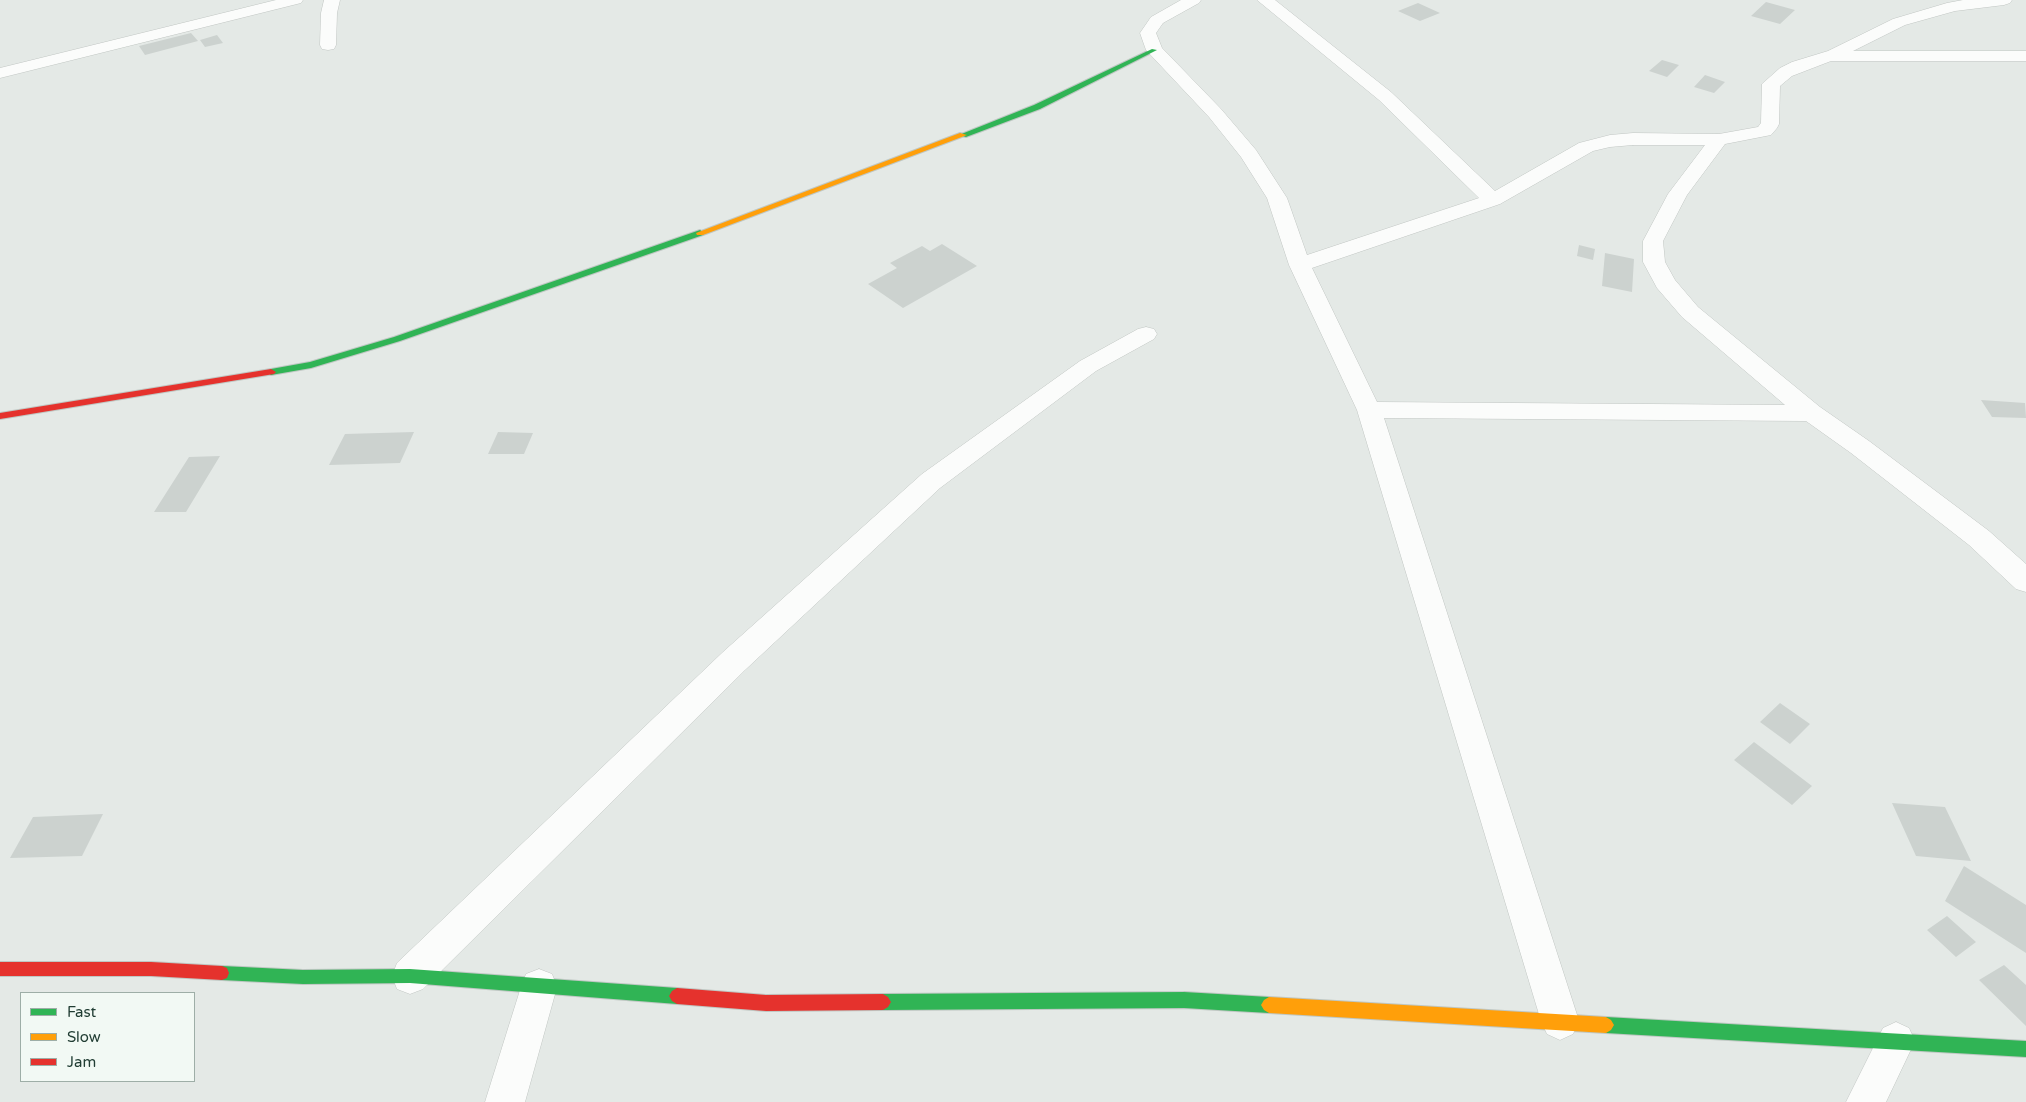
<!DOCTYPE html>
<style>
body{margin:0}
#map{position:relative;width:2026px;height:1102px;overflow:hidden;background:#e4e9e6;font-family:"Varela Round",sans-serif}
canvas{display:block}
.legend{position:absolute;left:20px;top:992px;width:175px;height:90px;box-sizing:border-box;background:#f2f9f4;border:1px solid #9eaea7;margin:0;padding:6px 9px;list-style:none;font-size:15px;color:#213d33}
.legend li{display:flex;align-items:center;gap:10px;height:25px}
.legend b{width:25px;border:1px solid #9eaea7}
</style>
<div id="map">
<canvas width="2026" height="1102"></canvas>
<ul class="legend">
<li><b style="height:6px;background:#30b455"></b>Fast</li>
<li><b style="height:6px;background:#ff9f0a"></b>Slow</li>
<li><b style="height:6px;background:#e5322d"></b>Jam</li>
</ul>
</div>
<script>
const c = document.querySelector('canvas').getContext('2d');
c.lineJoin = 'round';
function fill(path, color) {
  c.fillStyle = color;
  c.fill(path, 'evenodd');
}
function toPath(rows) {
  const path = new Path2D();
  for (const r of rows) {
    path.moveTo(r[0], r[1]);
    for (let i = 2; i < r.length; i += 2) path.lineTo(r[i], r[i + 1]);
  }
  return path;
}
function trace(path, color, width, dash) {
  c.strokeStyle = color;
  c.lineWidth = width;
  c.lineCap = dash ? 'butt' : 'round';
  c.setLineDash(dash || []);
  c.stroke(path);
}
const building = toPath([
 [1766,2,1795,10,1780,24,1751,16],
 [1418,3,1440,13,1420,21,1398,11],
 [191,33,198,41,145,55,139,46],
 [217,35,223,43,205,47,200,40],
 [1662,60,1679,65,1667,77,1649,71],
 [1705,75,1725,82,1714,93,1694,87],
 [942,244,977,266,903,308,868,284,897,268,890,263,922,246,930,251],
 [1579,245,1595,249,1593,260,1577,256],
 [1605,253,1634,259,1632,292,1602,286],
 [1981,400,2025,403,2026,418,1992,417],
 [414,432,400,463,329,465,345,434],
 [498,432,533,433,524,454,488,454],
 [220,456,186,512,154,512,189,457],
 [1780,703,1810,724,1790,744,1760,722],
 [1754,742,1812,786,1792,805,1734,760],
 [1892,803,1945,807,1971,861,1916,856],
 [103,814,82,856,10,858,33,817],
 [1964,866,2026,905,2026,953,1945,901],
 [1947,916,1976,942,1956,957,1927,930],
 [2004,965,2026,985,2026,1026,1979,980]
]);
const street = toPath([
 [276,0,303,0,301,3,0,78,0,68,276,0],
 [324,0,340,0,337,13,336,45,334,49,328,50,322,49,320,45,321,13,324,0],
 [1181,0,1201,0,1199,3,1163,23,1156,33,1162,48,1221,109,1256,150,1287,198,1307,255,1479,198,1379,100,1257,0,1275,0,1391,92,1495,191,1579,143,1610,135,1633,133,1719,134,1758,127,1761,123,1762,84,1780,68,1792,62,1828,51,1893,19,1947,3,1963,0,2012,0,2010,3,2004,5,1955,11,1905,25,1853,51,2026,51,2026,61,1831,61,1792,76,1780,86,1779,124,1777,128,1771,135,1725,144,1687,195,1663,241,1665,262,1675,280,1698,307,1820,407,1869,441,1989,531,2026,564,2026,592,2016,589,1969,545,1851,453,1806,421,1384,418,1579,1021,1573,1034,1560,1040,1547,1034,1541,1021,1357,410,1289,265,1267,198,1241,157,1209,117,1146,50,1140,33,1151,17,1181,0],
 [1633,145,1705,145,1668,194,1643,241,1643,262,1657,288,1682,317,1785,405,1377,402,1312,268,1500,204,1593,151,1610,147,1633,145],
 [1146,327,1154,329,1157,334,1154,339,1096,371,940,488,745,670,423,989,410,994,397,989,392,976,397,963,723,652,922,474,1080,361,1138,329,1146,327],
 [539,969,552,974,557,987,525,1102,485,1102,521,987,526,974,539,969],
 [1896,1022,1909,1028,1915,1041,1886,1102,1846,1102,1883,1028,1896,1022]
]);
const fast = toPath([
 [1152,49,1157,50,1040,109,966,137,959,135,1034,105,1152,49],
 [700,230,704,233,703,235,400,341,311,368,271,375,266,372,271,369,310,362,394,337,700,230],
 [222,966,303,970,410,969,677,988,682,991,685,996,682,1001,677,1004,410,983,303,984,222,980,217,978,215,973,217,968,222,966],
 [1184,992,1269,997,1274,1000,1277,1005,1274,1010,1269,1013,1184,1008,883,1010,878,1007,875,1002,878,997,883,994,1184,992],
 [1606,1017,2026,1041,2026,1057,1606,1033,1601,1030,1598,1025,1601,1020,1606,1017]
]);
const slow = toPath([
 [960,133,967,135,703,235,697,235,696,233,960,133],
 [1269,997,1606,1017,1611,1020,1614,1025,1611,1030,1606,1033,1269,1013,1264,1010,1261,1005,1264,1000,1269,997]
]);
const jam = toPath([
 [271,369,276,372,274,374,0,419,0,413,271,369],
 [0,962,151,962,222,966,227,968,229,973,227,978,222,980,151,976,0,976,0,962],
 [677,988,766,995,883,994,888,997,891,1002,888,1007,883,1010,766,1011,677,1004,672,1001,669,996,672,991,677,988]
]);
fill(building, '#ccd2cf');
trace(street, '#c1c6c3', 1);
trace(fast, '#bfc7c3', 2);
trace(slow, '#bfc7c3', 2);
trace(jam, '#bfc7c3', 2);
fill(street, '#fbfcfb');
fill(fast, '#30b455');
fill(slow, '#ff9f0a');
fill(jam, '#e5322d');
</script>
